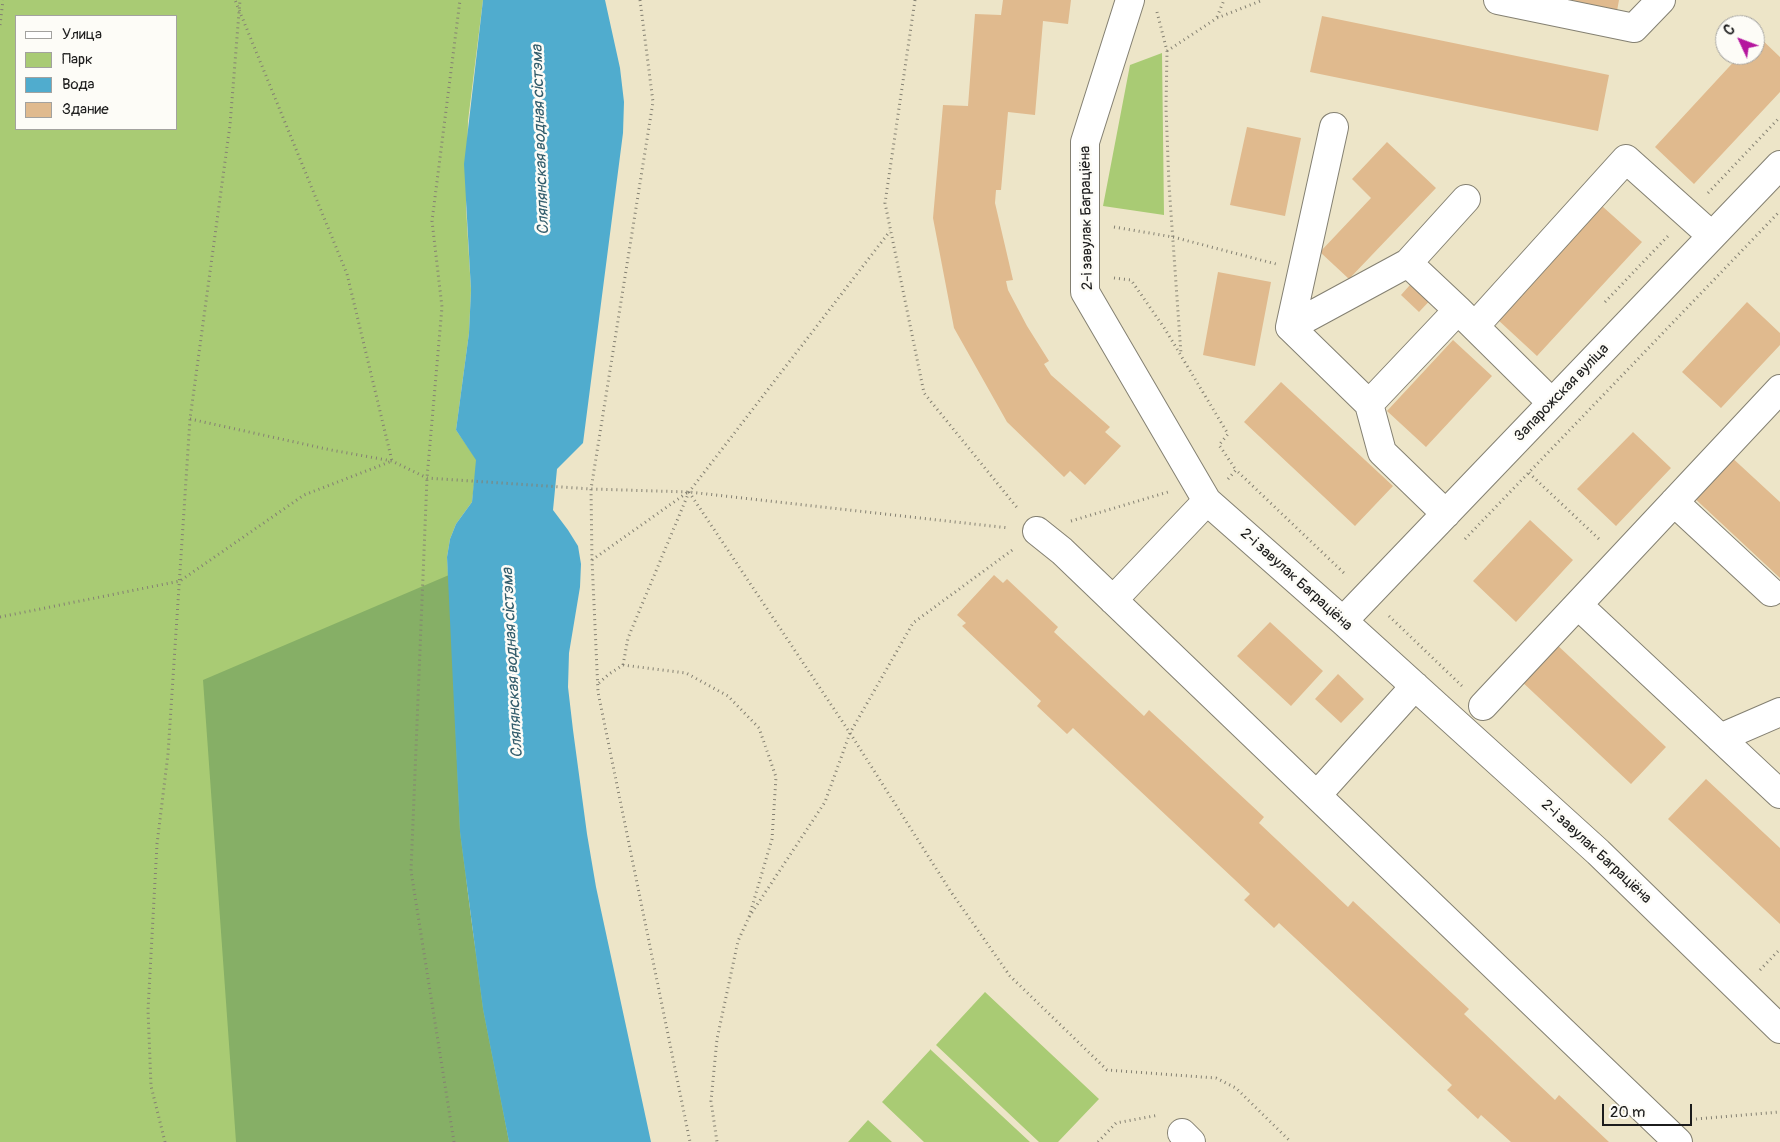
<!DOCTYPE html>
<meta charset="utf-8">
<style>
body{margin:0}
#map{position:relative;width:1780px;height:1142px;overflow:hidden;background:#ede5c8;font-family:Pangolin,sans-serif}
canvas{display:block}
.legend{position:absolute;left:15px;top:15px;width:162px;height:115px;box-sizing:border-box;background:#fdfcf7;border:1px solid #a3a29f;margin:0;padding:6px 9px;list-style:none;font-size:15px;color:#1c1c1c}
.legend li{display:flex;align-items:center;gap:10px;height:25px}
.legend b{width:25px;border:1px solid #a3a29f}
.north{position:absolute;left:1715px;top:15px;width:50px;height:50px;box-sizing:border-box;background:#fdfcf7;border:1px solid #a3a29f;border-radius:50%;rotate:313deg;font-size:14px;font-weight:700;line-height:20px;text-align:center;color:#1c1c1c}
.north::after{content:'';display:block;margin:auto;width:18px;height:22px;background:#b5179e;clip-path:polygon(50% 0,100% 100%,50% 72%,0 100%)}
.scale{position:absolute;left:1602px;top:1104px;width:90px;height:22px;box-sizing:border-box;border:2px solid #1c1c1c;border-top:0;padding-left:6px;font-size:15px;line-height:18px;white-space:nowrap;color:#1c1c1c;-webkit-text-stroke:4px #fdfcf7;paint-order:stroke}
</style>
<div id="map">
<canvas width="1780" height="1142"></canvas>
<ul class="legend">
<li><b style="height:6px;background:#fff"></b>Улица</li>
<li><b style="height:14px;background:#a9cb74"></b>Парк</li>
<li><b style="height:14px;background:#50acce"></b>Вода</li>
<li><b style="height:14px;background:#e0ba8e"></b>Здание</li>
</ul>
<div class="north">С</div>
<div class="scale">20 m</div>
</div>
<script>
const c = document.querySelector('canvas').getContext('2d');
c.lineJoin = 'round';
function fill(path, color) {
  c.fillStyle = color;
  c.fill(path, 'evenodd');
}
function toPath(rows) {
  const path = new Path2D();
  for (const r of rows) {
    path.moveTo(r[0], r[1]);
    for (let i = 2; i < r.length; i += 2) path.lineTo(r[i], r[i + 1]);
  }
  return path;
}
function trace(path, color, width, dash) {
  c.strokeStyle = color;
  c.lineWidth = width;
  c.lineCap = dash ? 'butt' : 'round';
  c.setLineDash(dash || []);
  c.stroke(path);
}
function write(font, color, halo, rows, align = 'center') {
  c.font = font + ' Pangolin,sans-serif';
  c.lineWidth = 5;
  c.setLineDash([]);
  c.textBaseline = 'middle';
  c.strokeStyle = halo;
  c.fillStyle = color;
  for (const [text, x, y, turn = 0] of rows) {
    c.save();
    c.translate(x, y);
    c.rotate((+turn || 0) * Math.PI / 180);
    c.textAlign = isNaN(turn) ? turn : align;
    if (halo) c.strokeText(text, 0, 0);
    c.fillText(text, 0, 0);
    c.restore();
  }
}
const green = toPath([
 [0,0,483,0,468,121,466,207,471,290,469,333,456,430,477,460,472,502,456,524,450,539,447,557,468,906,509,1142,0,1142],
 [16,16,176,16,176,129,16,129],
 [1162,53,1164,215,1103,206,1130,65],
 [985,992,1099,1099,1058,1142,1039,1142,936,1045],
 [931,1049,931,1050,1030,1142,924,1142,882,1102],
 [868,1120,892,1142,848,1142]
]);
const forest = toPath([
 [449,575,460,832,483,1009,509,1142,236,1142,203,680]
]);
const water = toPath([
 [483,0,605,0,620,68,624,102,623,133,583,443,557,469,553,510,568,530,578,546,581,564,580,587,569,653,568,687,573,730,587,834,596,887,651,1142,509,1142,483,1009,460,832,447,557,450,539,456,524,472,502,476,460,456,430,469,333,471,290,464,164]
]);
const building = toPath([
 [1003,0,1071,0,1068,24,1043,21,1035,115,1008,112,1001,190,996,190,995,203,1013,280,1006,281,1008,290,1027,326,1049,361,1044,364,1051,375,1110,427,1105,432,1121,446,1085,485,1070,471,1064,477,1007,422,954,328,933,218,943,105,968,106,975,14,1001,15],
 [1570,0,1619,0,1617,11],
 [1322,16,1609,75,1598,131,1310,72],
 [1758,36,1780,57,1780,92,1694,184,1655,147,1740,55,1755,55,1755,39],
 [1247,127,1301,138,1285,216,1230,205],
 [1387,142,1436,188,1349,279,1320,252,1371,198,1352,179],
 [1602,206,1642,242,1537,356,1497,319],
 [1218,272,1271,282,1255,366,1203,355],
 [1418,276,1437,293,1419,312,1401,295],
 [1747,302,1780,333,1780,345,1721,408,1682,372],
 [1453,340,1492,376,1426,447,1387,411],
 [1281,382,1393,486,1355,526,1244,422],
 [1633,432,1671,468,1616,526,1577,489],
 [1728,454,1780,502,1780,578,1690,494],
 [1530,520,1573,560,1516,622,1473,581],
 [994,575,1003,583,1007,579,1058,627,1054,632,1144,716,1149,710,1264,817,1259,823,1348,907,1353,901,1469,1009,1464,1014,1555,1100,1559,1095,1609,1142,1511,1142,1481,1115,1478,1119,1447,1090,1452,1085,1279,923,1274,928,1244,900,1250,894,1073,728,1067,734,1037,706,1041,701,962,626,966,623,957,615],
 [1270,622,1323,671,1291,706,1237,656],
 [1554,642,1666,747,1631,784,1519,679],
 [1338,674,1364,699,1341,723,1315,699],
 [1706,779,1780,848,1780,924,1668,819]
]);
const path = toPath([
 [640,0,653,102,591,489,592,560,598,692,690,1142],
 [915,0,885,203,924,393,1019,510],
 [1157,12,1167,51,1166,108,1169,185,1181,354],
 [1217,17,1224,0],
 [0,25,3,0],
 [1167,51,1217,18,1263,0],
 [1708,193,1780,117],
 [1114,227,1173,237,1276,264],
 [1114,278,1131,280,1165,329,1228,434,1219,445,1236,470],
 [1605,302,1668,236],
 [190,419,331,450,392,461,427,478,591,489,689,492,1009,528],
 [1529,473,1600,540],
 [1228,479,1236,470,1346,575],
 [689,492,850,733,951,892,1010,976,1107,1070,1216,1078,1236,1088,1291,1142],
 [1071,521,1168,492],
 [1465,539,1780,211],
 [592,560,688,492],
 [1389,616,1462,686],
 [0,617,180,581,304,495,392,461,347,274,235,0],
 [623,665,628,638,689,492,890,231],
 [599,683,609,674,623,665,686,673,728,696,759,728,776,777,772,839,749,917,738,941,717,1039,711,1101,717,1142],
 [749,917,825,802,850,733,913,623,1015,548],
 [1760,970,1780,949],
 [1696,1119,1780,1112],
 [165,1142,151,1086,148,1010,157,844,168,754,190,419,230,125,240,0],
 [454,1142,411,871,427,478,442,307,432,221,460,0],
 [1098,1142,1116,1123,1159,1115]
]);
const minor = toPath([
 [1130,0,1085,142,1085,292,1207,501,1343,621,1598,852,1780,1029],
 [1498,0,1634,28,1661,0],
 [1334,127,1290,327,1369,404,1458,310,1552,403],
 [1408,263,1458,310],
 [1475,326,1626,159,1712,236],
 [1290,327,1408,263,1466,199],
 [1369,404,1382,452,1446,514],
 [1674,502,1771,592],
 [1037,531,1062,551,1678,1142],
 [1113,600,1207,501],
 [1578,605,1780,794],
 [1343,621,1780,165],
 [1483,706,1780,389],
 [1720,738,1780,712],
 [1317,795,1415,686],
 [1182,1133,1191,1142]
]);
const streetNames = [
 ["2-і завулак Баграціёна",1087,218,-91],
 ["Запарожская вуліца",1562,393,-46],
 ["2-і завулак Баграціёна",1296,580,42],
 ["2-і завулак Баграціёна",1596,852,43]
];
const waterNames = [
 ["Сляпянская водная сістэма",541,140,-92],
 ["Сляпянская водная сістэма",513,663,-93]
];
fill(green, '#a9cb74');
fill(forest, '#86af66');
fill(water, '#50acce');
fill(building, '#e0ba8e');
trace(minor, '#848072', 30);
trace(path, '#848072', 3, [1, 4]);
trace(minor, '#fff', 28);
write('15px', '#1c1c1c', '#fdfcf7', streetNames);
write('italic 16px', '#335d6c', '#fdfcf7', waterNames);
</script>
